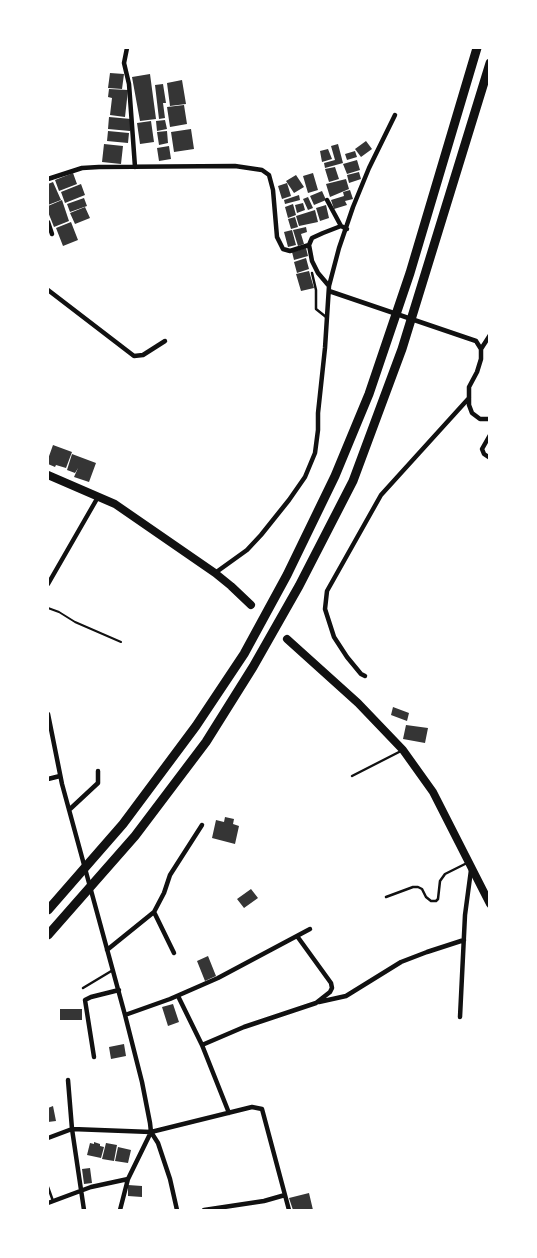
<!DOCTYPE html>
<style>
body{margin:0}
#map{position:relative;width:537px;height:1258px;overflow:hidden;background:#fff;font-family:"Work Sans",sans-serif}
canvas{display:block}
.frame{position:absolute;inset:0;border:49px solid #fff;pointer-events:none}
</style>
<div id="map">
<canvas width="537" height="1258"></canvas>
<div class="frame"></div>
</div>
<script>
const c = document.querySelector('canvas').getContext('2d');
c.lineJoin = 'round';
function fill(path, color) {
  c.fillStyle = color;
  c.fill(path, 'evenodd');
}
function toPath(rows) {
  const path = new Path2D();
  for (const r of rows) {
    path.moveTo(r[0], r[1]);
    for (let i = 2; i < r.length; i += 2) path.lineTo(r[i], r[i + 1]);
  }
  return path;
}
function trace(path, color, width, dash) {
  c.strokeStyle = color;
  c.lineWidth = width;
  c.lineCap = dash ? 'butt' : 'round';
  c.setLineDash(dash || []);
  c.stroke(path);
}
const building = toPath([
 [110,73,124,74,122,89,108,88],
 [150,74,156,119,140,121,132,77],
 [182,80,186,104,170,106,167,83],
 [163,84,166,103,163,103,165,118,159,119,155,85],
 [109,89,128,90,125,117,110,115,112,98,108,97],
 [184,105,187,124,170,127,167,107],
 [109,117,131,119,130,131,108,129],
 [165,120,167,129,157,131,156,121],
 [151,121,154,142,140,144,137,123],
 [191,129,194,149,174,152,171,132],
 [108,131,129,133,128,143,107,141],
 [167,131,168,143,159,145,157,132],
 [366,141,372,149,361,157,355,149],
 [104,144,123,146,121,164,102,162],
 [338,144,343,163,325,168,324,163,335,160,331,146],
 [169,146,171,159,159,161,157,148],
 [328,149,332,159,322,162,320,151],
 [355,151,357,157,347,160,345,154],
 [357,160,360,170,347,174,343,164],
 [335,167,339,179,329,182,325,169],
 [359,172,361,179,349,183,347,175],
 [73,173,77,184,59,191,55,180],
 [313,173,318,190,308,193,303,176],
 [296,175,304,187,294,193,286,181],
 [346,179,349,189,330,197,326,184],
 [53,182,61,200,48,205,48,184],
 [287,183,291,196,282,199,278,186],
 [81,184,85,195,65,203,61,192],
 [350,190,353,199,345,201,347,205,334,209,331,200,344,196,343,192],
 [322,191,326,200,314,205,310,196],
 [299,195,300,200,285,204,284,200],
 [308,197,313,208,308,210,303,199],
 [84,198,87,206,70,212,67,204],
 [62,200,69,221,54,227,48,212,48,206],
 [303,203,305,210,297,213,295,205],
 [293,204,296,215,288,218,285,207],
 [326,205,329,218,320,221,316,208],
 [85,207,90,218,75,224,70,213],
 [315,210,318,222,299,226,296,216],
 [295,217,298,227,291,229,288,219],
 [71,222,78,240,63,246,56,228],
 [306,227,307,232,301,234,304,244,298,246,293,230],
 [292,230,296,245,288,247,284,232],
 [306,248,308,256,294,260,292,252],
 [306,258,309,269,297,273,294,262],
 [309,271,314,288,301,291,296,274],
 [53,445,72,452,66,468,56,465,55,467,48,464,48,459],
 [72,454,96,463,89,482,74,477,78,468,75,473,67,470],
 [393,707,409,713,407,721,391,715],
 [406,725,428,728,425,743,403,739],
 [225,817,234,819,233,824,239,826,235,844,212,838,216,820,224,822],
 [251,889,258,898,244,908,237,899],
 [208,956,216,976,205,981,197,961],
 [173,1004,179,1022,168,1026,162,1007],
 [60,1009,82,1009,82,1020,60,1020],
 [124,1044,126,1056,111,1059,109,1047],
 [53,1106,56,1121,48,1122,48,1108],
 [94,1142,100,1144,100,1146,104,1147,101,1158,87,1155,90,1143,94,1144],
 [106,1143,117,1145,114,1161,102,1159],
 [118,1147,131,1150,128,1163,115,1161],
 [90,1168,92,1183,84,1184,82,1169],
 [128,1185,142,1186,142,1197,128,1196],
 [309,1193,313,1210,293,1210,289,1198]
]);
const path = toPath([
 [48,608,59,612,75,622,121,642]
]);
const service = toPath([
 [312,273,316,290,316,309,326,317],
 [352,776,401,751],
 [386,897,413,887,418,887,422,889,426,897,431,901,436,901,438,899,440,881,445,874,467,863],
 [83,988,113,970],
 [48,1187,53,1201]
]);
const minor = toPath([
 [127,48,124,63,129,84,135,167],
 [48,179,82,168,99,167,235,166,262,170,269,175,273,190,277,237,283,249,290,251,309,245],
 [327,200,341,226],
 [48,222,52,234],
 [329,286,318,273,312,261,309,245,312,238,323,233,341,226,347,229],
 [48,290,134,356,143,355,165,341],
 [329,291,476,341,481,349,481,359,477,372,469,387,469,405,472,413,480,419,490,419],
 [481,349,490,335],
 [490,435,482,449,484,454,490,458],
 [215,573,247,550,261,535,289,500,305,477,315,453,318,430,318,413,325,348,329,286,339,248,353,207,369,168,395,115],
 [48,584,98,497],
 [365,676,361,674,347,657,334,637,325,609,327,591,381,495,469,398],
 [48,714,62,784,125,1015,142,1082,150,1123,151,1132,128,1179,120,1210],
 [48,779,60,776],
 [69,810,98,783,98,771],
 [154,912,174,953],
 [107,950,154,912,164,893,170,875,202,825],
 [178,996,202,1045,229,1113],
 [319,1002,346,996,401,962,427,952,464,940],
 [125,1015,170,999,218,978,310,929],
 [460,1017,465,915,471,870],
 [202,1045,244,1027,316,1003,330,992,332,988,331,983,297,936],
 [94,1057,85,1000,91,997,119,990],
 [68,1080,72,1129,84,1210],
 [151,1132,158,1143,170,1179,177,1210],
 [48,1138,72,1129,151,1132,252,1107,262,1109,289,1210],
 [48,1203,91,1187,128,1179],
 [204,1210,264,1201,285,1195]
]);
const primary = toPath([
 [48,475,115,504,215,573,231,586,251,605],
 [287,639,358,703,403,750,433,792,490,904]
]);
const motorway = toPath([
 [48,910,123,824,196,726,244,654,287,575,335,476,369,394,410,273,477,48],
 [48,935,135,836,206,742,253,667,299,586,353,481,402,349,490,63]
]);
fill(building, '#353535');
trace(path, '#111', 2);
trace(service, '#111', 2.5);
trace(minor, '#111', 4.5);
trace(primary, '#111', 8);
trace(motorway, '#111', 9);
</script>
